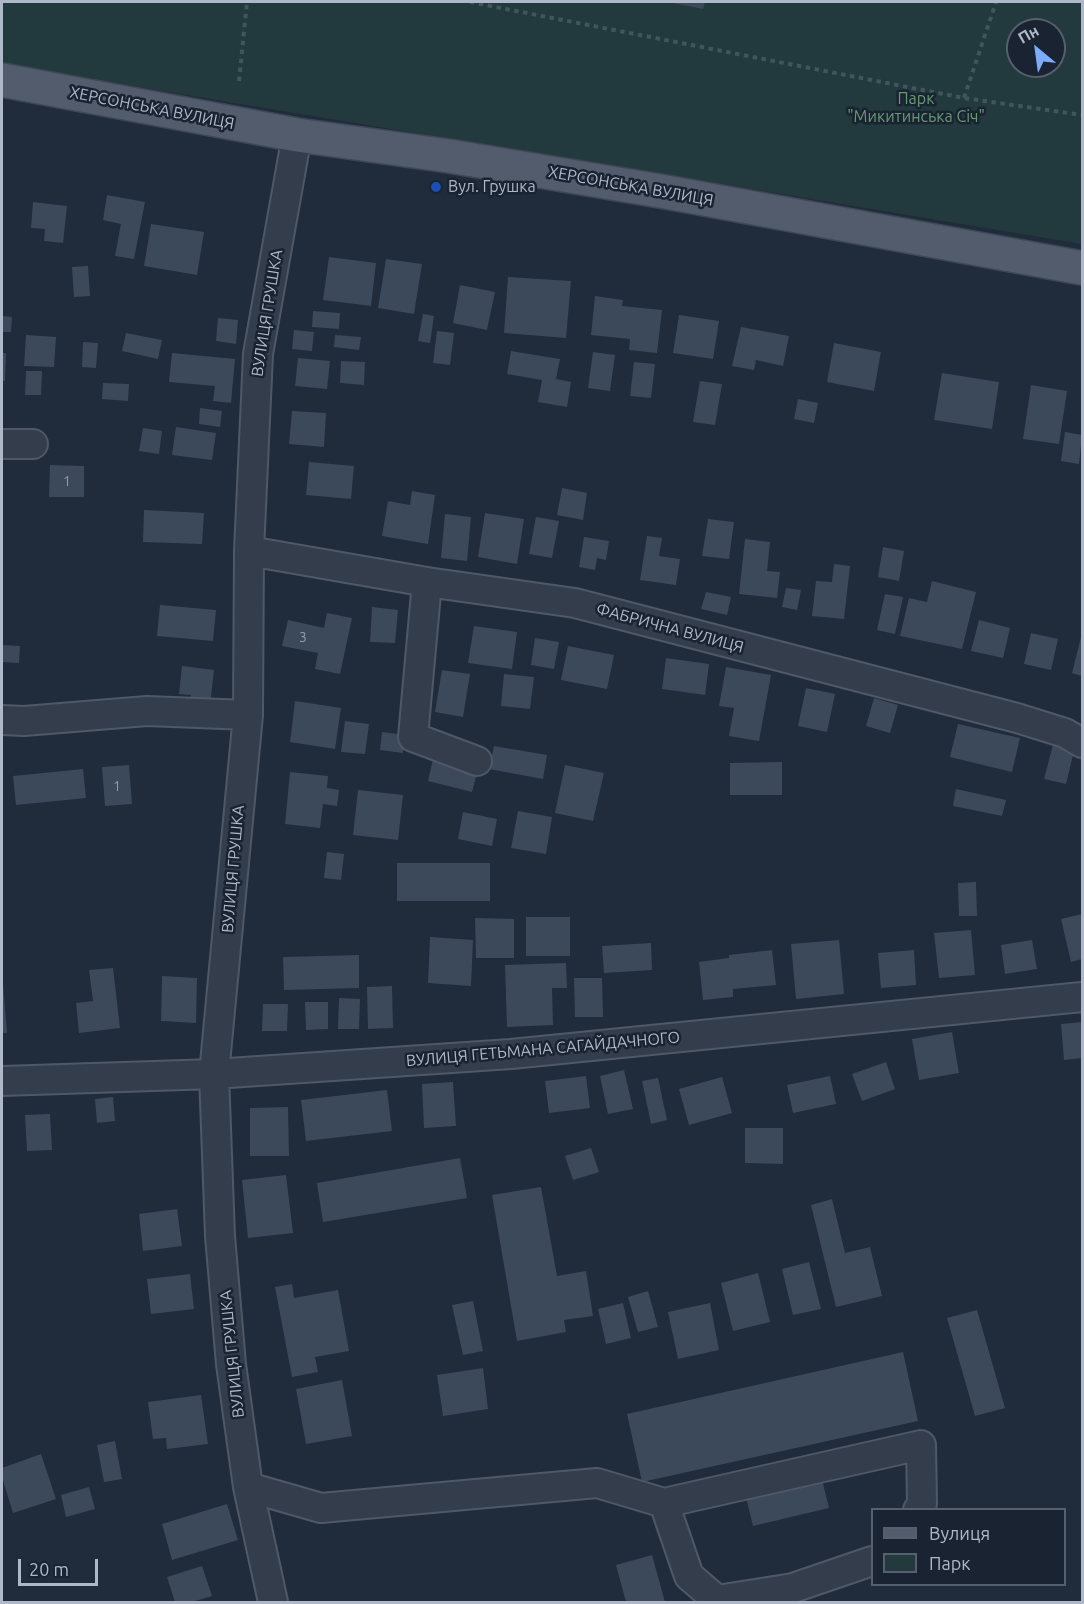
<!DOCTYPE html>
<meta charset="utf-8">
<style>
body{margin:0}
#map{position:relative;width:1084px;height:1604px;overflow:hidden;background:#202b3c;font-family:Ubuntu,sans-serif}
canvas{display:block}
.frame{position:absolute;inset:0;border:3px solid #afb8c8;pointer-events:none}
.legend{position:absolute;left:871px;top:1508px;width:195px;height:78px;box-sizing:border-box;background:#1a2331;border:2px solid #565f6d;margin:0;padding:8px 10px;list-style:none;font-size:18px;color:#afb8c8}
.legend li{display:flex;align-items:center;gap:12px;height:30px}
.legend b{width:30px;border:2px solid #565f6d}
.north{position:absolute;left:1006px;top:18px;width:60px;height:60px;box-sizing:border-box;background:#1a2331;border:2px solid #565f6d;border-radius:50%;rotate:331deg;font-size:16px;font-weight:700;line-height:24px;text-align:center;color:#afb8c8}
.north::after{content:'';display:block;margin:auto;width:21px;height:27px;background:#7dacff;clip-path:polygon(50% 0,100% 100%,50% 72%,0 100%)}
.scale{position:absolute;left:18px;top:1559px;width:80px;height:27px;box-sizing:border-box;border:3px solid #afb8c8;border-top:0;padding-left:8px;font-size:18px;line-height:21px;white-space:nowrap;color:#afb8c8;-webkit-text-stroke:4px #1a2331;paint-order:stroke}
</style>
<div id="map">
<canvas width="1084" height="1604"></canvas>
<div class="frame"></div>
<ul class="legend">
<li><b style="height:8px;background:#525c6c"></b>Вулиця</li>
<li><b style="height:16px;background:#22393d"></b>Парк</li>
</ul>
<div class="north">Пн</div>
<div class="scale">20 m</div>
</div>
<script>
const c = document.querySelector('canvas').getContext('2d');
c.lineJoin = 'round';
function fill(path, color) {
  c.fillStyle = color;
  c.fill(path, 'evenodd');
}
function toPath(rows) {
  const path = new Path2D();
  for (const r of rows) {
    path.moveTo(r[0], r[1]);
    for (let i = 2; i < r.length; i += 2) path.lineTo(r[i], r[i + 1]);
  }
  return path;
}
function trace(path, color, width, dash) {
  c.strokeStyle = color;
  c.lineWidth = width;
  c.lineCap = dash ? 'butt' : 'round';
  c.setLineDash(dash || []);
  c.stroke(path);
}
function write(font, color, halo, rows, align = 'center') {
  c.font = font + ' Ubuntu,sans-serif';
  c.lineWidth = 5;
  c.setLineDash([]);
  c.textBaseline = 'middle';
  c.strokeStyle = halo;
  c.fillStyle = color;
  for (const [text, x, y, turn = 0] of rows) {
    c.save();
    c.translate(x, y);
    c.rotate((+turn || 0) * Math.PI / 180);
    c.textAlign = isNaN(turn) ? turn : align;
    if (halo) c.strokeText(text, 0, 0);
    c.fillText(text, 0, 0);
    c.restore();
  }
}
const green = toPath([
 [2,2,1082,2,1082,244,138,87,2,66],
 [1018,30,1054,30,1054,66,1018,66]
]);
const building = toPath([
 [668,2,705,2,703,9],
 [107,195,145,202,134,259,115,256,121,224,103,220],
 [33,202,67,206,63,243,44,241,45,229,31,228],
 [151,224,204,232,197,275,144,266],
 [329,257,376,263,371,306,323,300],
 [386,259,422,264,414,314,378,308],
 [88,266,90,296,74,297,72,267],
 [508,277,571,281,566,338,504,333],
 [460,285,495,292,487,330,453,323],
 [595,296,623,300,622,306,662,310,657,353,629,350,630,339,591,335],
 [313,311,340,313,339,329,312,327],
 [423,314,434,316,430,343,418,341],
 [679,315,719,321,713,359,673,353],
 [2,316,12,317,11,332,2,332],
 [218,318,238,320,236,344,216,341],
 [741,327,789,336,783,366,756,360,754,370,732,366],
 [294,330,314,332,312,351,292,349],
 [437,331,454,333,450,365,433,363],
 [126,333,162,340,158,359,122,351],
 [26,335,56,337,54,367,24,366],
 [335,335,361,337,359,350,334,347],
 [83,342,98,343,96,368,82,367],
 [834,343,881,352,874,391,827,382],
 [511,351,560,359,556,379,571,382,567,407,538,402,542,380,507,374],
 [593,352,615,355,610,391,588,388],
 [2,353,6,353,5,381,2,381],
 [172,353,235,359,231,403,213,401,215,386,169,382],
 [298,358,330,361,327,389,295,386],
 [341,361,365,362,364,385,340,383],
 [634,362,655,364,651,398,630,396],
 [26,371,42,371,41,395,25,395],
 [942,373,999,382,992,429,934,420],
 [700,381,722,384,715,425,693,422],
 [103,383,129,384,128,401,102,399],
 [1031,385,1067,391,1059,444,1023,439],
 [798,399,818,403,814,423,794,419],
 [200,408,222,411,220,427,199,424],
 [292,411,326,413,324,447,289,444],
 [176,427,216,433,212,460,172,455],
 [143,428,162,431,159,454,139,451],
 [1065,432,1082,435,1079,464,1061,461],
 [309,462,354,466,351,499,306,495],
 [50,465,84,466,84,497,49,497],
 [562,488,587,493,583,520,557,515],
 [412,491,435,495,428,544,382,536,388,501,410,505],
 [144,510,204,513,202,544,143,542],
 [485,513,524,519,517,564,478,557],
 [445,514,471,517,467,561,441,558],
 [536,517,559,521,552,558,529,554],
 [708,519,734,522,729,559,702,556],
 [647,536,662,538,659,556,680,559,676,585,640,580],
 [584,537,609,541,606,560,597,558,595,570,579,567],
 [745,539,770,542,767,571,780,572,777,598,739,594],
 [883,547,904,551,899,581,878,577],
 [834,564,850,566,844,619,812,616,816,581,832,582],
 [932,581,976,592,962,649,900,636,909,598,927,602],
 [786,588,801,590,797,610,782,607],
 [706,592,731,597,727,615,701,609],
 [885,594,903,597,895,634,877,630],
 [160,605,216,610,213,641,157,636],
 [372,607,398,610,395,643,370,642],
 [327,613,352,618,340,674,315,669,318,653,282,646,288,620,324,628],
 [979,620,1010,628,1003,658,971,651],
 [474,626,517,632,512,669,468,663],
 [1031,633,1058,639,1051,670,1024,664],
 [1082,633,1082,676,1072,673],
 [535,638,559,642,554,669,531,665],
 [2,645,20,646,19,663,2,662],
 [568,646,614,655,607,689,561,680],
 [666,658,709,664,705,695,662,689],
 [182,666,214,670,210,705,190,702,191,695,179,694],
 [726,667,771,675,759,741,729,736,734,708,719,706],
 [442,670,470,674,463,717,435,712],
 [504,674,534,677,530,709,501,706],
 [806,688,835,694,827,732,798,726],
 [874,698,898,705,890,733,866,726],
 [295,701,341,708,335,749,290,742],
 [345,721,369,724,365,754,341,752],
 [958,724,1020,738,1012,772,950,757],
 [382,732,405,735,403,753,380,750],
 [1054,741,1075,747,1066,784,1044,779],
 [494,746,547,755,543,779,489,769],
 [433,759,478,769,472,792,428,781],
 [782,762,782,795,730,795,730,763],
 [129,765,132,804,105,806,102,767],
 [565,765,604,773,593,821,555,813],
 [83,769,86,798,16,805,13,776],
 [290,772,328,776,327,788,339,790,337,806,323,804,320,828,285,824],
 [956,789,1006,800,1002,816,953,806],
 [358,790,403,795,398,840,353,835],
 [518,811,552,817,546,854,511,848],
 [463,812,497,819,492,846,458,839],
 [327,852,344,854,341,880,324,878],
 [397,863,490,863,490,901,397,901],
 [976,882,977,916,959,916,958,883],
 [1082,914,1082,959,1071,962,1061,919],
 [526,917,570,917,570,956,526,956],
 [475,918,514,919,514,958,476,958],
 [971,930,975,975,939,978,934,933],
 [430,937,473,940,471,986,428,983],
 [839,940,844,994,796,999,791,944],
 [1032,940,1037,969,1005,974,1001,945],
 [651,943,652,970,604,973,602,946],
 [772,950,776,985,733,989,733,997,703,1000,699,962,729,958,729,955],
 [914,950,916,985,881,988,878,953],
 [359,955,359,988,284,990,283,957],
 [566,963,567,988,552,988,553,1025,507,1027,505,965],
 [113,968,120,1028,79,1033,76,1003,93,1001,89,970],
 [162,976,197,978,196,1023,161,1021],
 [574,978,602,978,603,1017,575,1017],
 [3,983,7,1033,2,1033,2,984],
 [392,986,393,1028,368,1029,367,987],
 [339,998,360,999,359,1029,338,1029],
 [305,1002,328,1002,328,1029,306,1030],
 [263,1004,288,1004,287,1031,262,1031],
 [1082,1022,1082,1058,1064,1060,1061,1024],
 [952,1032,959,1073,919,1080,912,1039],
 [886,1062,895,1089,862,1101,852,1074],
 [624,1070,633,1109,608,1114,600,1076],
 [586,1076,590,1108,549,1113,545,1081],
 [830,1076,836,1104,793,1113,787,1085],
 [722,1077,732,1113,689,1125,679,1089],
 [658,1078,667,1120,651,1124,642,1081],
 [453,1082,456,1126,424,1128,422,1084],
 [387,1090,392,1131,306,1141,301,1100],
 [113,1097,115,1121,97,1123,95,1099],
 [288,1107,289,1156,250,1156,250,1108],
 [50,1114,52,1150,27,1151,25,1115],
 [745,1128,783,1128,783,1164,745,1163],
 [591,1148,599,1172,573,1180,565,1156],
 [460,1158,467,1198,323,1222,317,1183],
 [286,1175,293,1233,248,1238,242,1180],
 [541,1187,557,1276,586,1271,593,1316,564,1320,566,1332,517,1341,492,1195],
 [832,1199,845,1253,870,1247,882,1296,836,1307,811,1205],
 [177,1209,182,1246,143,1251,139,1214],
 [809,1262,821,1309,793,1315,782,1269],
 [758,1273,770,1322,733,1331,721,1283],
 [190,1274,194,1309,151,1314,147,1279],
 [292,1284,294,1298,338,1290,349,1351,315,1357,318,1372,292,1377,275,1287],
 [648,1291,658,1327,638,1332,628,1297],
 [473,1301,483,1351,463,1355,452,1305],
 [623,1303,631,1338,606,1344,598,1309],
 [710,1303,719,1350,678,1359,668,1312],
 [977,1310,1005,1408,975,1416,947,1318],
 [903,1352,918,1421,642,1482,627,1414],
 [483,1368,488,1409,443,1416,437,1375],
 [342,1380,352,1436,306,1444,296,1389],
 [201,1395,208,1444,167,1449,166,1438,153,1439,148,1402],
 [115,1441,122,1479,104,1482,97,1445],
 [41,1454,56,1499,13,1513,2,1477,2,1468],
 [821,1475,829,1508,753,1526,745,1493],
 [89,1487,95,1509,66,1517,61,1495],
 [227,1504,238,1540,172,1560,162,1524],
 [652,1555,665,1602,626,1602,616,1565],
 [202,1566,212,1596,192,1602,175,1602,167,1577]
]);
const path = toPath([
 [470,2,964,98,1082,115],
 [239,81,247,2],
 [964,98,996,2]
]);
const minor = toPath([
 [2,444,33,444],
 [249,551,427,582,575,603,1017,718,1065,733,1082,743],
 [427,582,413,737,477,761],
 [2,720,24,721,147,711,248,715],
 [2,1081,214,1074,511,1054,1082,997],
 [248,1487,321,1508,597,1483,664,1503,921,1445,922,1504,918,1510],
 [664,1503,689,1576,717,1600,793,1588,872,1561],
 [273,1602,248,1487,231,1364,220,1236,214,1074,248,715,249,551,258,354,297,135]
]);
const major = toPath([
 [2,80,297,135,449,156,666,192,1082,268]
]);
const markers = [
 [436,187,6,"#1a4fb4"]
];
const numberNames = [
 ["1",67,481],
 ["3",303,637],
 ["1",117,786]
];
const parkNames = [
 ["Парк",916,99],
 ["\"Микитинська Січ\"",916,117]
];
const streetNames = [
 ["ХЕРСОНСЬКА ВУЛИЦЯ",152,108,11],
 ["ХЕРСОНСЬКА ВУЛИЦЯ",631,186,10],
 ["ВУЛИЦЯ ГРУШКА",267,313,-81],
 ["ФАБРИЧНА ВУЛИЦЯ",670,628,15],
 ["ВУЛИЦЯ ГРУШКА",233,869,-85],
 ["ВУЛИЦЯ ГЕТЬМАНА САГАЙДАЧНОГО",543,1049,-5],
 ["ВУЛИЦЯ ГРУШКА",232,1354,-96]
];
const poiNames = [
 ["Вул. Грушка",448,187]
];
fill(green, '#22393d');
fill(building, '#3c495b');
trace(minor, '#4f5867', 32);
trace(major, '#3e4755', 36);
trace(path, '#40565a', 4, [4.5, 4.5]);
trace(minor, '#343d4c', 28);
trace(major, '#525c6c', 33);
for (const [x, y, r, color] of markers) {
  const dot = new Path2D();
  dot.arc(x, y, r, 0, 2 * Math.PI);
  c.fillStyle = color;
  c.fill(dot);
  trace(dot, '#1a2331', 2);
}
write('14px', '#929cad', null, numberNames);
write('16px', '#659b72', '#1a2331', parkNames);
write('16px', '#afb8c8', '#1a2331', streetNames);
write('16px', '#afb8c8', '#1a2331', poiNames, 'left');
</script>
